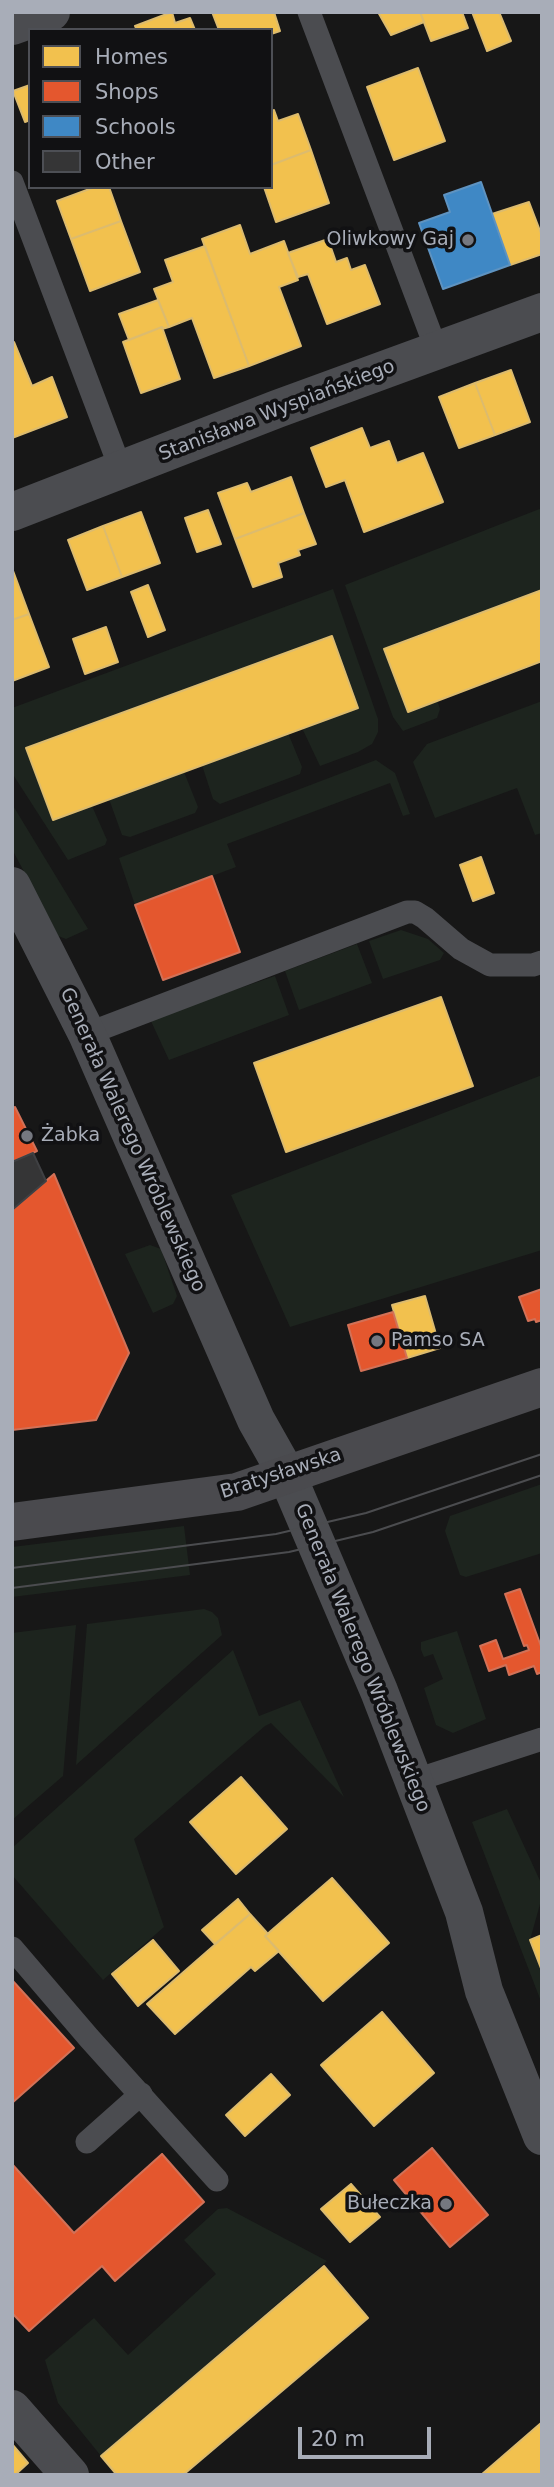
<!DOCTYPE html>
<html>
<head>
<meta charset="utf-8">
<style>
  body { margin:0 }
  #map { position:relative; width:554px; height:2487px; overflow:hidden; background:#171717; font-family:"DejaVu Sans",sans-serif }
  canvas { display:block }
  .frame { position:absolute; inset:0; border:14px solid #a8adb8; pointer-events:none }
  .legend { position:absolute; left:28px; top:28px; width:245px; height:161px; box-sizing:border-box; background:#111113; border:2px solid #4d4f55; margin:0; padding:9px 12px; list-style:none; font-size:21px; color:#a8adb8 }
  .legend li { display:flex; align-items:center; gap:14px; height:35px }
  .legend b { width:35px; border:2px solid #4d4f55 }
  .scale { position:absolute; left:298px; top:2427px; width:133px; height:32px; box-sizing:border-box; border:4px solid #a8adb8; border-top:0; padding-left:9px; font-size:21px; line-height:24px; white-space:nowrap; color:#a8adb8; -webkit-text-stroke:5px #111113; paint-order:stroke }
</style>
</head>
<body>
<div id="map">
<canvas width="554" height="2487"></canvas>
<div class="frame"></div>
<ul class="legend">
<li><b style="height:19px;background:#f2c14e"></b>Homes</li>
<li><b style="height:19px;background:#e4572e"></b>Shops</li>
<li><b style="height:19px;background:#3f88c5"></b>Schools</li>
<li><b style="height:19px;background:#353536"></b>Other</li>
</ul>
<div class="scale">20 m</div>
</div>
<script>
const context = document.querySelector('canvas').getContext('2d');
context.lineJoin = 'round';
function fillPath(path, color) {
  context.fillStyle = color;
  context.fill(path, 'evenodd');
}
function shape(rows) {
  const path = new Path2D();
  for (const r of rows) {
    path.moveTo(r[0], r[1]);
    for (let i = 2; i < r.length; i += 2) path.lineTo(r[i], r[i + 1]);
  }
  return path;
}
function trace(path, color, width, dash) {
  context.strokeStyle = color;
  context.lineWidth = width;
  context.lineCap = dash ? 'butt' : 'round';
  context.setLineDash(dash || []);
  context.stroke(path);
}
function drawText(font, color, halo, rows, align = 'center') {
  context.font = font + ' "DejaVu Sans",sans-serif';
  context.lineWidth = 7;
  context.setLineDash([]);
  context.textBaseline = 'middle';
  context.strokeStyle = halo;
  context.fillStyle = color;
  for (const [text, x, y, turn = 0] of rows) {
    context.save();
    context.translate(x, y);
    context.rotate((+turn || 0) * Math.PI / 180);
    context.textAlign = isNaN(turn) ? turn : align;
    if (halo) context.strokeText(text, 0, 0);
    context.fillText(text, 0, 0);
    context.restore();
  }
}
const green = shape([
  [542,508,542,590,384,649,408,711,437,700,440,709,437,718,403,731,393,717,345,585],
  [333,589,378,719,378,732,372,744,358,752,320,766,302,728,332,636,26,748,53,819,92,806,107,840,105,845,68,860,12,773,12,708],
  [542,701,542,833,535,835,517,788,435,818,413,762,427,744],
  [288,733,302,767,300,774,220,804,213,799,202,765],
  [376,760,395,773,410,814,403,816,390,783,227,844,236,867,135,905,119,858],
  [184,772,198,807,195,813,130,837,122,835,109,799],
  [12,804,88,929,66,939,58,936,12,849],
  [401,930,428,939,444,953,440,960,383,979,369,941],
  [357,944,372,983,299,1010,285,971],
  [275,976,289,1015,169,1060,150,1019],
  [542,1075,542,1250,290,1327,231,1195],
  [150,1245,161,1249,177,1296,173,1304,153,1313,125,1254],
  [542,1484,542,1553,466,1577,460,1575,445,1531,450,1516],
  [184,1526,190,1575,12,1597,12,1547],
  [204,1609,212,1612,218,1618,222,1635,76,1765,87,1624],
  [76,1625,63,1776,12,1820,12,1633],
  [457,1631,486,1719,453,1733,436,1725,424,1688,443,1679,433,1654,424,1657,421,1650,421,1642],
  [233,1650,259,1716,300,1700,344,1797,271,1723,265,1726,134,1839,164,1927,103,1980,12,1875,12,1848],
  [507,1809,542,1885,542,1897,530,1940,542,1971,542,2004,472,1822],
  [227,2208,327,2261,101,2456,58,2403,45,2360,94,2318,128,2355,216,2274,184,2240,218,2209]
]);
const homes = shape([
  [172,12,175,23,190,18,195,30,137,30,135,26,172,12],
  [212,12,274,12,280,31,271,34,271,30,219,30,212,12],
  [378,12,420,12,424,22,391,35,378,12],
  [420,12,462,12,468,28,431,41,420,12],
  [472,12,499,12,511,41,487,51,472,12],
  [418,68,445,141,394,160,367,87,418,68],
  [30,85,30,120,25,122,13,91,30,85],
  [274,110,278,121,298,114,311,150,271,165,271,111,274,110],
  [311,150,329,203,276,222,264,187,271,187,271,165,311,150],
  [95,187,109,187,121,221,71,239,57,201,95,187],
  [529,202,542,236,542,254,510,265,492,214,529,202],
  [121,221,140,272,90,291,71,239,121,221],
  [240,225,250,254,284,241,298,280,279,287,301,346,249,366,202,239,240,225],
  [328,239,336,262,347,258,351,270,365,265,380,304,327,324,308,274,298,277,288,253,328,239],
  [205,246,249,366,214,378,192,318,169,327,154,289,173,282,165,260,205,246],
  [158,300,169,327,162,329,162,327,129,340,119,314,158,300],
  [162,327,180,379,141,393,123,342,162,327],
  [12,342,14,342,32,386,52,377,67,417,12,438,12,342],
  [511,370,530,422,495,435,475,383,511,370],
  [475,383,495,435,459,448,439,397,475,383],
  [362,428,370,448,389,441,397,463,423,453,443,502,364,532,345,480,326,487,311,448,362,428],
  [291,477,304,513,235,539,218,493,247,483,251,492,291,477],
  [208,510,221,544,197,552,185,518,208,510],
  [141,512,160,563,122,577,103,526,141,512],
  [304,513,316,544,298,550,300,555,278,563,282,577,253,587,235,539,304,513],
  [103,526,122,577,87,590,68,540,103,526],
  [12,568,29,614,12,620,12,568],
  [148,585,165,630,148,637,131,592,148,585],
  [542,590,542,661,408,712,384,649,542,590],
  [29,614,49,667,12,681,12,620,29,614],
  [106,627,118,662,85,674,73,639,106,627],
  [332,636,358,708,53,820,26,748,332,636],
  [481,857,494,893,473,901,460,865,481,857],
  [441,997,473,1086,286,1152,254,1063,441,997],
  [425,1296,440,1348,407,1358,392,1305,425,1296],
  [241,1777,287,1829,236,1874,190,1822,241,1777],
  [332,1878,389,1943,323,2001,265,1936,332,1878],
  [238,1899,250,1914,215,1944,202,1930,238,1899],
  [250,1914,268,1934,265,1936,279,1951,255,1971,251,1967,175,2034,147,2004,250,1914],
  [542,1935,542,1971,530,1940,542,1935],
  [153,1940,179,1971,138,2006,112,1974,153,1940],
  [382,2012,434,2073,374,2126,321,2065,382,2012],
  [271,2074,290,2095,245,2136,226,2115,271,2074],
  [351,2184,380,2217,350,2242,321,2209,351,2184],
  [324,2266,368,2318,183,2475,117,2475,101,2456,324,2266],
  [541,2423,542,2475,481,2475,541,2423],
  [12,2444,28,2463,15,2475,12,2475,12,2444]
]);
const shops = shape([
  [212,876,240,952,163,980,135,905,212,876],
  [15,1107,37,1151,12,1162,12,1109,15,1107],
  [54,1174,129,1353,96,1420,12,1430,12,1210,54,1174],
  [542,1289,542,1320,536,1322,535,1319,528,1321,519,1297,542,1289],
  [393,1312,407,1358,361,1371,348,1325,393,1312],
  [520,1589,542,1649,542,1672,537,1674,534,1666,509,1675,506,1665,489,1671,480,1646,496,1640,503,1659,529,1650,527,1645,524,1646,505,1594,520,1589],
  [12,1980,74,2048,12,2103,12,1980],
  [432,2148,488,2215,450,2247,394,2180,432,2148],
  [162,2154,204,2202,115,2281,102,2266,29,2331,12,2313,12,2164,74,2233,162,2154]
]);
const schools = shape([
  [481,182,510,265,443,289,419,223,450,212,444,195,481,182]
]);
const building = shape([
  [33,1153,46,1181,12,1210,12,1162,33,1153]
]);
const lane = shape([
  [309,12,437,351],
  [12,182,121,470],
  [87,1034,407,912,415,912,425,918,461,949,490,965,533,965,542,962],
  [413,1781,542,1739],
  [12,1948,89,2038,217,2180],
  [87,2142,141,2094]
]);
const street = shape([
  [12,26,51,12],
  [12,512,277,409,542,312],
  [12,886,87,1034,256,1420,287,1475,379,1691,464,1912,484,1991,542,2136],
  [12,2409,70,2475]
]);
const secondary = shape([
  [12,1522,237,1492,542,1387]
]);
const tram = shape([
  [12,1568,276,1534,366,1513,542,1454],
  [12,1588,289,1552,373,1532,542,1475]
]);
const markers = [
  [468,240,7,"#757880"],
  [27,1136,7,"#757880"],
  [377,1341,7,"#757880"],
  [446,2204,7,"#757880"]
];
const poiNames = [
  ["Oliwkowy Gaj",454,240],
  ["Żabka",41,1136,"left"],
  ["Pamso SA",391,1341,"left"],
  ["Bułeczka",432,2204]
];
const streetNames = [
  ["Stanisława Wyspiańskiego",277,411,-21],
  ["Generała Walerego Wróblewskiego",132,1140,66],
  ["Bratysławska",281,1474,-18],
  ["Generała Walerego Wróblewskiego",362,1658,68]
];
fillPath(green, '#1d241e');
fillPath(homes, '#f2c14e');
trace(homes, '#dcbb6e', 2);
fillPath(shops, '#e4572e');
trace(shops, '#d27157', 2);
fillPath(schools, '#3f88c5');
trace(schools, '#5e93c1', 2);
fillPath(building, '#353536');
trace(building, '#3f4043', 2);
trace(lane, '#4b4c50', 23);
trace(street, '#4b4c50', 38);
trace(secondary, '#4a4a4e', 38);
trace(tram, '#4b4c4f', 2);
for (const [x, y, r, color] of markers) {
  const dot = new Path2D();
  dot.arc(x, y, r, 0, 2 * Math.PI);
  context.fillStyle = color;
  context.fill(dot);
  trace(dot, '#111113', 2.5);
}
drawText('19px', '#a8adb8', '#111113', poiNames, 'right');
drawText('19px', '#a8adb8', '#111113', streetNames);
</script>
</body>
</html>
